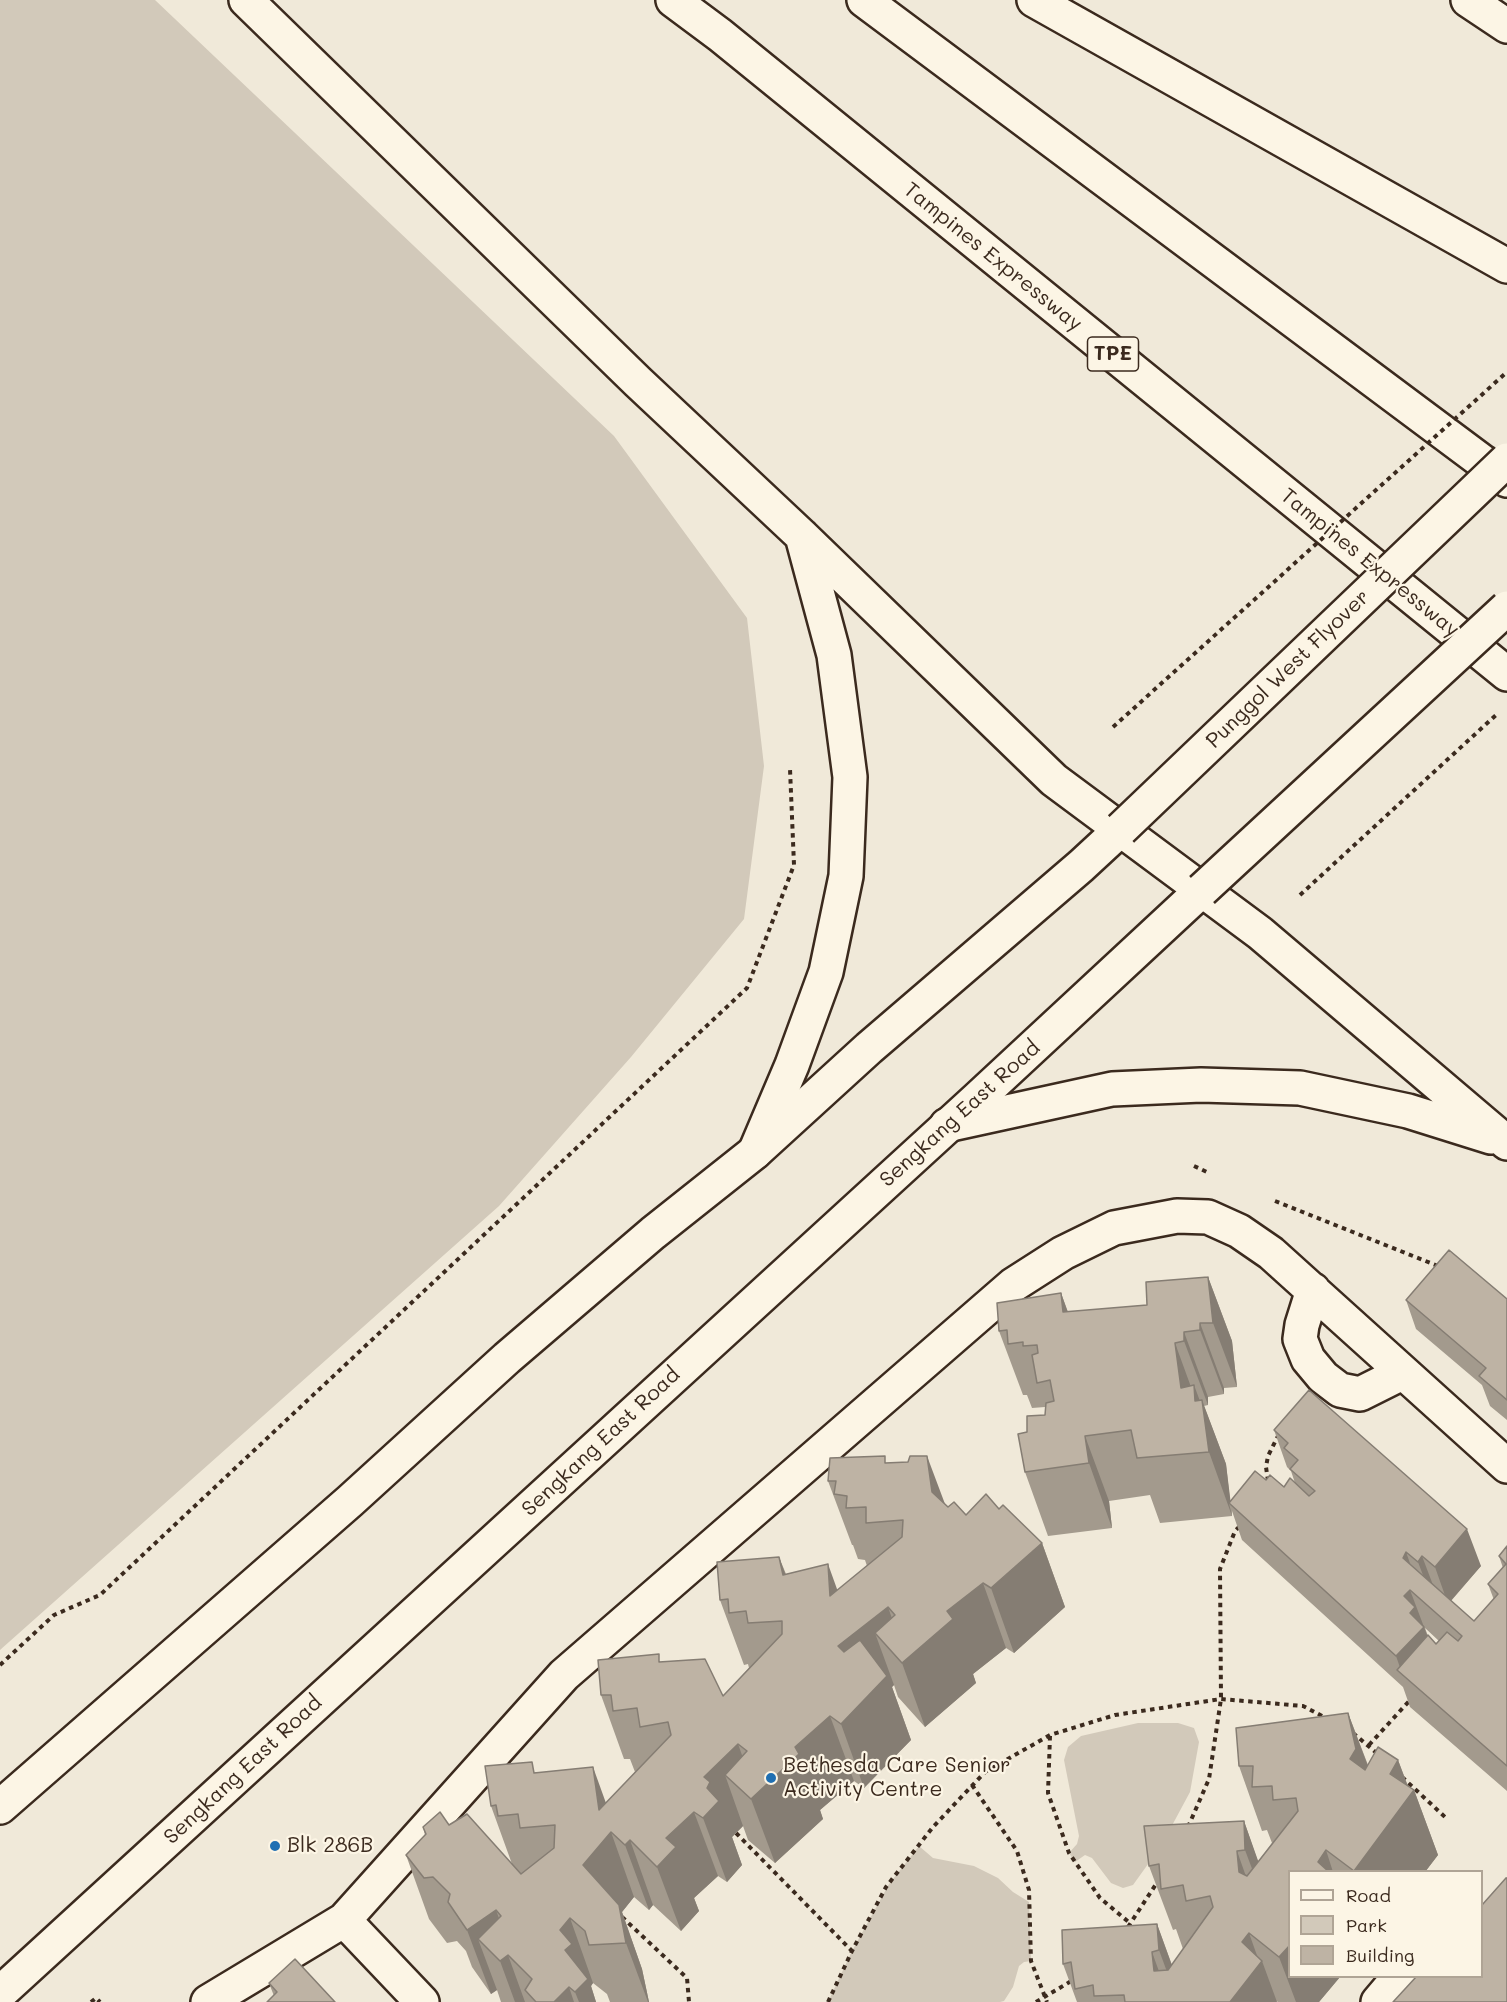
<!DOCTYPE html>
<html>
<head>
<meta charset="utf-8">
<style>
  body { margin:0 }
  #map { position:relative; width:1507px; height:2002px; overflow:hidden; background:#f0e9d9; font-family:Mali,sans-serif }
  canvas { display:block }
  .legend { position:absolute; left:1288px; top:1870px; width:195px; height:108px; box-sizing:border-box; background:#fcf5e5; border:2px solid #afa495; margin:0; padding:8px 10px; list-style:none; font-size:18px; color:#3b2a1e }
  .legend li { display:flex; align-items:center; gap:12px; height:30px }
  .legend b { width:30px; border:2px solid #afa495 }
</style>
</head>
<body>
<div id="map">
<canvas width="1507" height="2002"></canvas>
<ul class="legend">
<li><b style="height:8px;background:#fcf5e5"></b>Road</li>
<li><b style="height:16px;background:#d2c9ba"></b>Park</li>
<li><b style="height:16px;background:#beb3a4"></b>Building</li>
</ul>
</div>
<script>
const context = document.querySelector('canvas').getContext('2d');
context.lineJoin = 'round';
function fillPath(path, color) {
  context.fillStyle = color;
  context.fill(path, 'evenodd');
}
function shape(rows) {
  const path = new Path2D();
  for (const r of rows) {
    path.moveTo(r[0], r[1]);
    for (let i = 2; i < r.length; i += 2) path.lineTo(r[i], r[i + 1]);
  }
  return path;
}
function trace(path, color, width, dash) {
  context.strokeStyle = color;
  context.lineWidth = width;
  context.lineCap = dash ? 'butt' : 'round';
  context.setLineDash(dash || []);
  context.stroke(path);
}
function drawText(font, color, halo, rows, align = 'center') {
  context.font = font + ' Mali,sans-serif';
  context.lineWidth = 4.5;
  context.setLineDash([]);
  context.textBaseline = 'middle';
  context.strokeStyle = halo;
  context.fillStyle = color;
  for (const [text, x, y, turn = 0] of rows) {
    context.save();
    context.translate(x, y);
    context.rotate((+turn || 0) * Math.PI / 180);
    context.textAlign = isNaN(turn) ? turn : align;
    if (halo) context.strokeText(text, 0, 0);
    context.fillText(text, 0, 0);
    context.restore();
  }
}
const green = shape([
  [0,0,155,0,614,436,747,618,764,766,744,919,631,1057,499,1206,0,1650],
  [1138,1723,1178,1723,1194,1728,1199,1742,1190,1792,1161,1846,1133,1885,1123,1888,1111,1883,1092,1858,1085,1855,1075,1862,1069,1853,1077,1844,1079,1836,1064,1760,1068,1747,1081,1736],
  [919,1846,933,1858,974,1866,998,1878,1013,1892,1029,1902,1031,1961,1024,1962,1019,1966,1013,1987,1004,2001,1000,2002,828,2002,852,1951,889,1884]
]);
const path = shape([
  [1300,895,1496,715],
  [1194,1166,1209,1173],
  [1275,1201,1438,1266],
  [1268,1481,1266,1467,1268,1456,1279,1434],
  [0,1665,54,1615,100,1595,747,988,794,865,790,769],
  [1353,1733,1379,1755],
  [1050,1736,1048,1793,1069,1853,1100,1898,1131,1924],
  [1369,1745,1411,1699],
  [1402,1777,1445,1817],
  [972,1785,1017,1851,1029,1890,1031,1961,1047,2002],
  [1188,1827,1209,1779,1221,1699,1220,1569,1235,1531,1240,1526],
  [736,1833,852,1951],
  [622,1917,687,1978,689,2002],
  [1128,1927,1158,1881],
  [91,2002,96,1998,100,2002],
  [828,2002,852,1951,886,1887,933,1827,985,1772,1050,1735,1115,1715,1221,1699,1303,1706,1326,1718],
  [1036,2002,1073,1980]
]);
const minor = shape([
  [1313,1290,1302,1325,1300,1339,1308,1359,1323,1377,1340,1390,1360,1394,1402,1373],
  [344,1920,422,2002],
  [208,2002,344,1920,564,1675,1013,1285,1063,1253,1114,1228,1177,1216,1208,1217,1239,1231,1271,1253,1507,1466],
  [1378,2002,1400,1976]
]);
const major = shape([
  [0,1807,350,1501,507,1358,653,1233,755,1152,869,1048,1081,866,1121,829],
  [0,1993,977,1099,1202,890]
]);
const highway = shape([
  [246,0,638,382,802,536,1054,780,1260,933,1507,1143],
  [673,0,720,35,1507,674],
  [864,0,1507,480],
  [1034,0,1507,266],
  [1468,0,1507,26],
  [947,1125,1112,1089,1201,1085,1300,1088,1408,1111,1491,1137],
  [755,1152,792,1065,826,972,846,876,850,777,834,655,802,536]
]);
const pathBridge = shape([
  [1113,727,1507,372]
]);
const majorBridge = shape([
  [1121,829,1507,460],
  [1202,890,1507,608]
]);
const wall = shape([
  [1208,1277,1232,1341,1237,1387,1224,1388,1224,1394,1208,1397,1208,1405,1204,1406,1226,1464,1230,1501,1266,1480,1284,1487,1295,1483,1291,1471,1287,1467,1274,1430,1481,1566,1451,1601,1474,1621,1494,1600,1488,1584,1503,1568,1499,1556,1507,1546,1507,1791,1410,1707,1403,1687,1242,1540,1232,1511,1232,1516,1160,1523,1150,1495,1109,1501,1112,1528,1048,1536,1025,1472,1027,1432,1045,1415,1045,1407,1032,1408,1027,1395,1023,1395,999,1331,1061,1293,1068,1312,1147,1305],
  [1425,1628,1439,1641,1436,1644,1428,1636],
  [1507,1299,1507,1420,1490,1406,1482,1385,1416,1329,1406,1300],
  [887,1463,948,1507,966,1515,999,1509,1042,1543,1065,1607,1014,1653,1006,1648,973,1674,976,1683,925,1727,898,1697,894,1685,892,1687,911,1740,864,1788,854,1781,820,1810,823,1819,775,1863,748,1840,743,1826,732,1837,742,1865,727,1882,718,1876,694,1898,699,1911,681,1931,653,1905,649,1910,634,1897,622,1912,642,1969,649,2002,610,2002,607,1994,593,1983,591,1986,596,2002,501,2002,497,1990,491,1994,472,1967,466,1951,457,1941,447,1943,429,1919,406,1855,425,1835,423,1827,449,1825,512,1864,491,1806,536,1772,606,1803,635,1772,630,1759,624,1759,601,1695,662,1662,723,1696,749,1668,748,1664,744,1665,720,1600,779,1557,786,1574,838,1590,867,1566,865,1560,858,1559,853,1545,852,1545,828,1481],
  [1348,1713,1368,1765,1398,1760,1408,1786,1414,1790,1438,1855,1425,1872,1290,1872,1290,1977,1340,1977,1319,2002,1278,2002,1276,2001,1277,2002,1077,2002,1063,1964,1157,1924,1172,1965,1183,1949,1176,1929,1173,1930,1149,1866,1244,1821,1258,1862,1272,1843,1267,1830,1262,1831,1239,1766],
  [269,1983,335,2002,274,1996]
]);
const shadedWall = shape([
  [1208,1277,1232,1341,1237,1387,1213,1323],
  [1061,1293,1084,1358,1063,1312],
  [1200,1323,1224,1388,1224,1394,1200,1330],
  [1184,1332,1208,1397,1208,1405,1184,1341],
  [1175,1343,1195,1398,1194,1385,1204,1412,1202,1400,1226,1464,1231,1505,1229,1503,1232,1516,1209,1452,1199,1411,1205,1452,1181,1388],
  [1085,1436,1109,1501,1112,1528,1089,1463],
  [927,1456,951,1520,932,1492],
  [1467,1529,1481,1566,1448,1604,1435,1567],
  [1042,1543,1065,1607,1014,1653,991,1588],
  [1406,1552,1419,1589,1403,1558],
  [1422,1556,1436,1593,1432,1599,1418,1562],
  [779,1557,803,1622,783,1575],
  [828,1564,851,1628,888,1607,906,1659,947,1611,983,1583,1006,1648,973,1674,976,1683,925,1727,902,1663,875,1633,894,1685,892,1687,911,1740,864,1788,841,1724,838,1646,830,1596],
  [1410,1590,1438,1664,1403,1676,1396,1656,1404,1596],
  [1348,1713,1372,1777,1350,1759],
  [830,1716,854,1781,820,1810,823,1819,775,1863,751,1799,725,1775,743,1826,732,1837,742,1865,727,1882,703,1818,707,1788,704,1777,738,1744,756,1794,795,1747],
  [1398,1760,1411,1795,1414,1790,1438,1855,1425,1872,1355,1872,1390,1774],
  [593,1767,616,1831,611,1832,634,1897,622,1912,642,1969,649,2002,648,2002,626,1943,583,1865,599,1810],
  [694,1812,718,1876,694,1898,699,1911,681,1931,657,1867,666,1838],
  [1244,1821,1267,1886,1269,1914,1245,1850],
  [630,1840,653,1905,649,1910,625,1845],
  [1326,1850,1333,1872,1321,1872,1318,1862],
  [1237,1851,1260,1916,1239,1872],
  [496,1910,515,1963,508,1955,525,2002,515,2002,500,1961,478,1939,497,1990,491,1994,467,1930],
  [570,1918,593,1983,591,1986,596,2002,579,2002,575,1992,560,1930],
  [1157,1924,1180,1988,1178,2002,1159,1950],
  [1249,1933,1260,1964,1262,1961,1277,2002,1230,2002,1242,1942],
  [1290,1945,1290,1977,1340,1977,1319,2002,1296,2002,1279,1957],
  [1152,1952,1170,2002,1154,1971],
  [569,1987,574,2002,554,2002]
]);
const building = shape([
  [1449,1250,1507,1299,1507,1400,1479,1376,1486,1368,1406,1300,1449,1250],
  [1208,1277,1213,1323,1200,1323,1200,1330,1184,1332,1184,1341,1175,1343,1181,1388,1194,1385,1195,1401,1202,1400,1209,1452,1137,1458,1131,1430,1085,1436,1089,1463,1025,1472,1018,1434,1027,1432,1027,1416,1045,1415,1046,1403,1054,1401,1050,1380,1037,1383,1032,1355,1038,1353,1037,1345,1023,1346,1023,1342,1008,1344,1007,1330,999,1331,997,1303,1061,1293,1063,1312,1147,1305,1146,1282,1208,1277],
  [1309,1390,1467,1529,1435,1567,1422,1556,1418,1562,1406,1552,1403,1558,1474,1621,1498,1594,1488,1584,1506,1564,1499,1556,1507,1546,1507,1766,1397,1670,1428,1635,1436,1644,1447,1632,1458,1641,1462,1636,1410,1590,1404,1596,1415,1607,1410,1613,1424,1627,1396,1656,1229,1503,1255,1471,1266,1480,1270,1475,1284,1487,1290,1478,1309,1496,1315,1491,1290,1469,1298,1460,1284,1448,1288,1443,1274,1430,1309,1390],
  [885,1456,885,1463,908,1462,910,1456,927,1456,932,1492,948,1507,954,1502,966,1515,986,1494,999,1509,1003,1505,1042,1543,991,1588,983,1583,947,1611,953,1619,902,1663,875,1633,895,1615,888,1607,838,1646,844,1652,860,1640,887,1676,841,1724,830,1716,795,1747,799,1754,751,1799,725,1775,747,1751,738,1744,704,1777,710,1782,707,1788,719,1801,703,1818,694,1812,666,1838,676,1847,657,1867,630,1840,625,1845,611,1832,583,1865,619,1905,626,1943,589,1945,585,1931,570,1918,560,1930,572,1944,565,1950,588,1979,575,1992,569,1987,554,2002,536,2002,525,1990,532,1979,508,1955,500,1961,478,1939,501,1916,496,1910,467,1930,448,1902,450,1894,433,1877,424,1878,406,1855,426,1834,423,1827,440,1812,449,1825,467,1814,521,1874,554,1848,555,1825,520,1828,518,1814,498,1816,496,1805,491,1806,485,1766,532,1762,534,1773,593,1767,599,1810,671,1735,668,1722,640,1727,637,1708,613,1711,611,1695,601,1695,598,1660,659,1654,659,1662,705,1659,723,1696,782,1634,782,1621,748,1623,746,1611,729,1613,728,1599,720,1600,717,1562,779,1557,783,1575,828,1564,830,1596,902,1537,903,1520,866,1523,866,1507,846,1508,847,1496,834,1494,836,1481,828,1481,830,1458,885,1456],
  [1348,1713,1356,1749,1350,1759,1365,1770,1378,1747,1398,1760,1390,1774,1414,1790,1354,1871,1326,1850,1318,1862,1329,1872,1290,1872,1290,1945,1279,1957,1249,1933,1242,1942,1262,1961,1230,2002,1125,2002,1124,1995,1094,1996,1093,1985,1075,1989,1071,1962,1063,1964,1062,1930,1157,1924,1159,1950,1152,1952,1154,1971,1168,1970,1213,1907,1210,1896,1186,1901,1183,1885,1161,1889,1159,1864,1149,1866,1144,1826,1244,1821,1245,1850,1237,1851,1239,1872,1247,1876,1298,1811,1296,1798,1273,1800,1272,1786,1252,1787,1253,1766,1239,1766,1236,1728,1348,1713],
  [1506,1878,1507,1878,1507,2002,1393,2002,1416,1977,1482,1977,1482,1905,1506,1878],
  [295,1959,335,2002,267,2002,277,1992,269,1983,295,1959]
]);
const markers = [
  [771,1778,6,"#1f6fb2"],
  [275,1846,6,"#1f6fb2"]
];
const shields = [
  [1113,354,51]
];
const shieldNames = [
  ["TPE",1113,354]
];
const streetNames = [
  ["Tampines Expressway",993,257,39],
  ["Tampines Expressway",1370,563,39],
  ["Punggol West Flyover",1288,669,-44],
  ["Sengkang East Road",960,1114,-42],
  ["Sengkang East Road",601,1442,-43],
  ["Sengkang East Road",243,1770,-43]
];
const poiNames = [
  ["Bethesda Care Senior",783,1766],
  ["Activity Centre",783,1790],
  ["Blk 286B",287,1846]
];
fillPath(green, '#d2c9ba');
trace(minor, '#3b2a1e', 38);
trace(major, '#3b2a1e', 38);
trace(highway, '#3b2a1e', 38);
trace(path, '#3b2a1e', 4, [4.5, 4.5]);
trace(minor, '#fcf5e5', 33);
trace(major, '#fcf5e5', 33);
trace(highway, '#fcf5e5', 33);
trace(majorBridge, '#3b2a1e', 38, []);
trace(pathBridge, '#3b2a1e', 4, [4.5, 4.5]);
trace(majorBridge, '#fcf5e5', 33);
fillPath(wall, '#a39a8d');
fillPath(shadedWall, '#857d73');
fillPath(building, '#beb3a4');
trace(building, '#857d73', 1.5);
for (const [x, y, r, color] of markers) {
  const dot = new Path2D();
  dot.arc(x, y, r, 0, 2 * Math.PI);
  context.fillStyle = color;
  context.fill(dot);
  trace(dot, '#fcf5e5', 2);
}
for (const [x, y, w] of shields) {
  const box = new Path2D();
  box.roundRect(x - w / 2, y - 17, w, 34, 4.5);
  context.fillStyle = '#fcf5e5';
  context.fill(box);
  trace(box, '#3b2a1e', 1.5);
}
drawText('bold 20px', '#3b2a1e', null, shieldNames);
drawText('21px', '#3b2a1e', '#fcf5e5', streetNames);
drawText('21px', '#3b2a1e', '#fcf5e5', poiNames, 'left');
</script>
</body>
</html>
